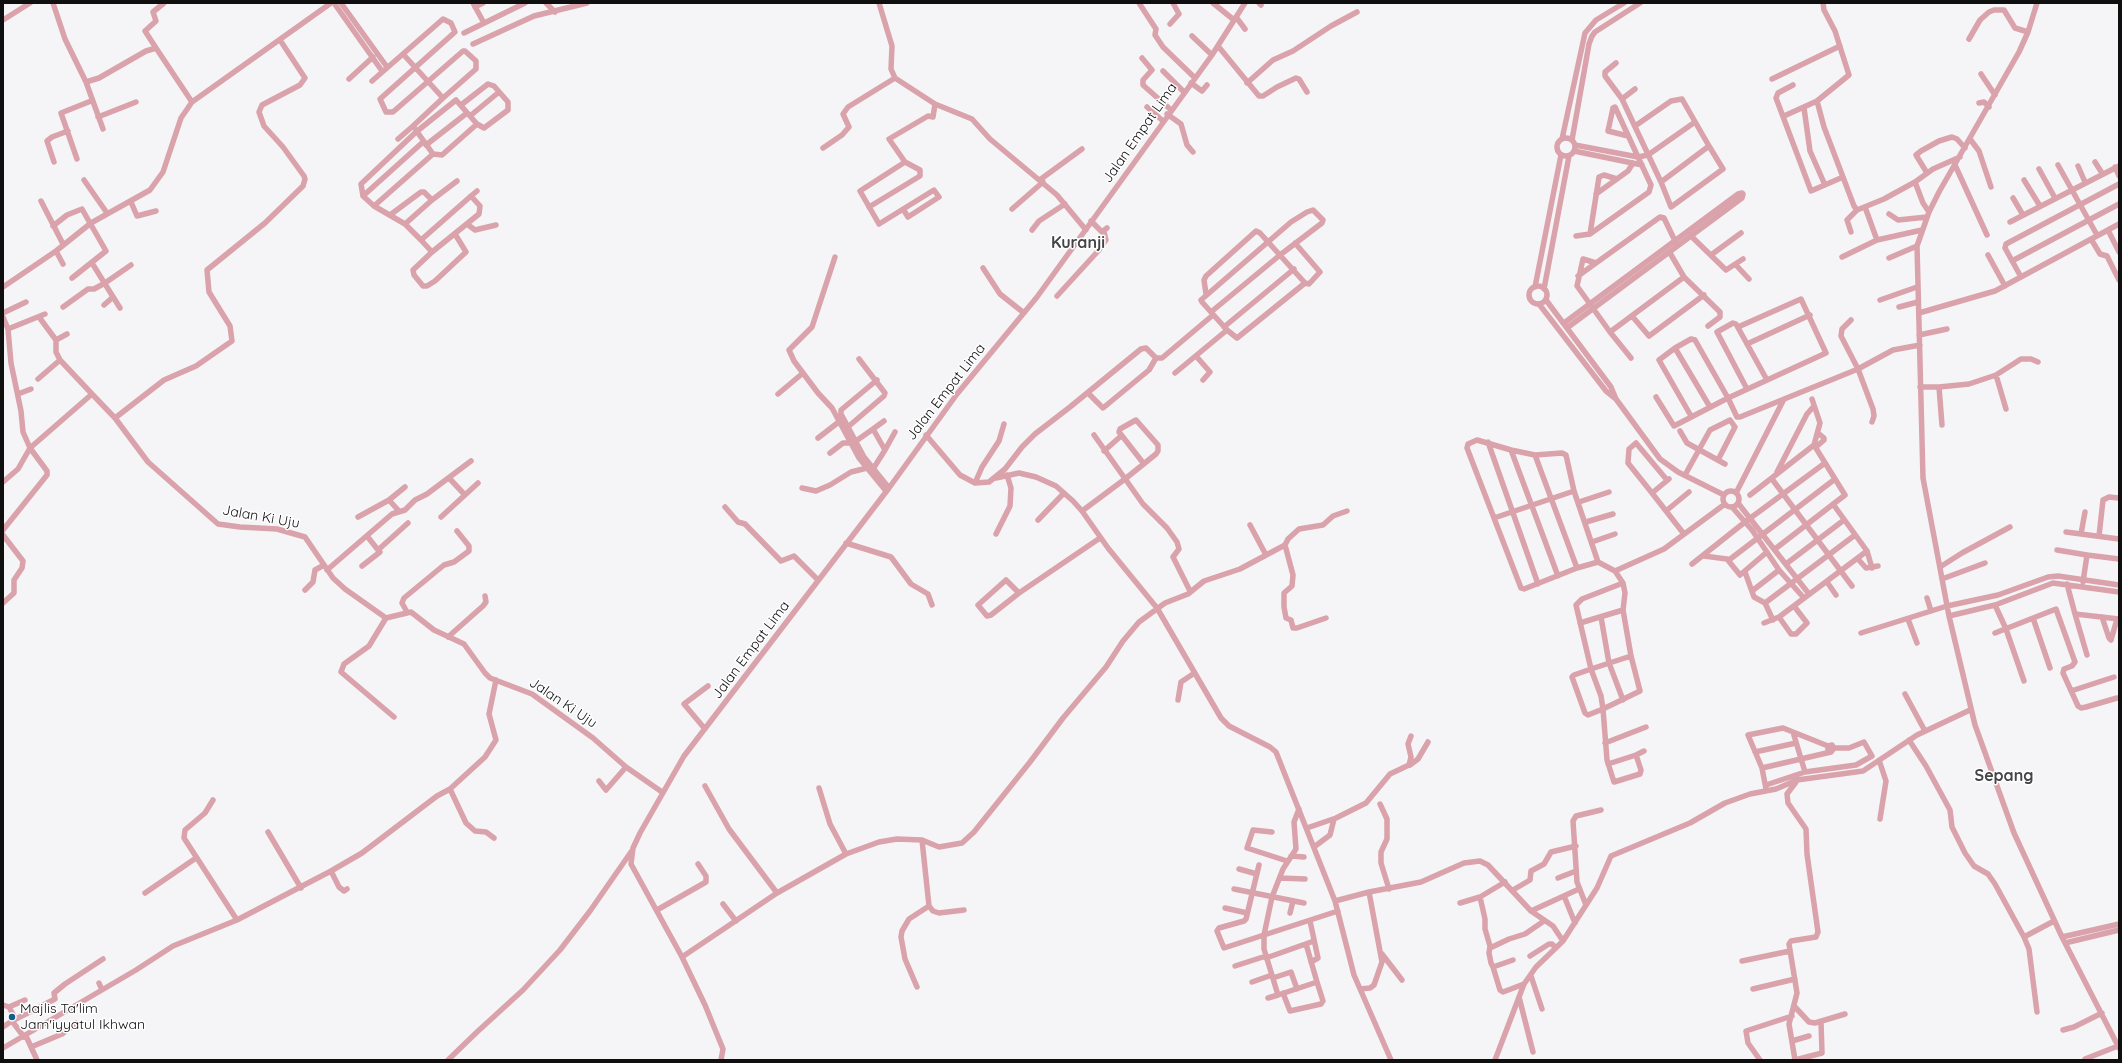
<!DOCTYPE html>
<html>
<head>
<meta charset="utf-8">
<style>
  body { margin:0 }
  #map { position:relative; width:2122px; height:1063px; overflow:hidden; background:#f5f5f8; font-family:Quicksand,sans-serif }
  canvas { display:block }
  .frame { position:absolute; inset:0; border:4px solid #0f0f10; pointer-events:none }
</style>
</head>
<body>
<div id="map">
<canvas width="2122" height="1063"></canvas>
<div class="frame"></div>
</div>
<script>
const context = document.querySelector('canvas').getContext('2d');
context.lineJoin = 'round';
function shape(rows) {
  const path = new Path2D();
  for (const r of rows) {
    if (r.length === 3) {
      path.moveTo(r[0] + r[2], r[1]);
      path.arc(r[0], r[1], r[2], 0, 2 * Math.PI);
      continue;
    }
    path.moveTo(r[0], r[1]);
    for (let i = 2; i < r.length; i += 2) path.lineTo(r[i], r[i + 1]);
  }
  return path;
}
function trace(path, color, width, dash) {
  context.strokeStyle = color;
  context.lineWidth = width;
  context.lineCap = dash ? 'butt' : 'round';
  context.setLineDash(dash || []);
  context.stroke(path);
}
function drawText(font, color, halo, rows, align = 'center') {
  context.font = font + ' Quicksand,sans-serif';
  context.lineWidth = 3;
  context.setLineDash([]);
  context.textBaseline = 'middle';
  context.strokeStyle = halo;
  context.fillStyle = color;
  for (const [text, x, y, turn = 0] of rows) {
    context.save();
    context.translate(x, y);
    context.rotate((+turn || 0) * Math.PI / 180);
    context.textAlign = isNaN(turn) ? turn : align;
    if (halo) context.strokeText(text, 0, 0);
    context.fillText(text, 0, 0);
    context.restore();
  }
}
const minor = shape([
  [53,3,65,39,86,82,99,78,146,51,156,48,192,102],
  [334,3,382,71],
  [341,3,387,67],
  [473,3,484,23],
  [546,3,555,12],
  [879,3,892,46,891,69,895,78,935,104,972,119,990,139,1057,195,1086,230],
  [1139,3,1156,29,1155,35,1163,47,1195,78],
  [1213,3,1234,20],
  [1259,3,1261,5],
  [2037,3,2028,32,2019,52,1939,192,1929,212,1917,246,1923,478,1949,616,1975,725,2014,833,2062,937,2119,1048],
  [475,7,483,3],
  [1236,17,1245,29],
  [3,20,30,3],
  [1170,24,1179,14,1173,3],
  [464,33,525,3],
  [1192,36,1212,55],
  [1969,39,1980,20,1989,12,1994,10,2004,10,2015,28,2028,32],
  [473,44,534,16,587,3],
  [1218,46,1259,96,1263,96,1277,87,1296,78,1299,79,1307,92],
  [156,48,145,31,156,21,153,12,164,3],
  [1142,58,1152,70,1143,80,1143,85,1170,109],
  [1616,63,1605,72,1605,76,1622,99,1661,182,1709,146,1682,99,1671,101,1635,126],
  [1163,71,1184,92],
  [1981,74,1995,95],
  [349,79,373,57],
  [1772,79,1840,46],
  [372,81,443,19,451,23,455,32,380,99,386,112,393,112,463,51,465,51,476,61,476,69,443,98],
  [86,82,103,129],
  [1191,83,1202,91,1207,85],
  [1247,83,1273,60,1293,51,1331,26,1357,12],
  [1793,85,1778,93,1776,98,1811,191,1843,177],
  [1622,99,1635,89],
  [1817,101,1824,127,1854,206,1857,210,1884,199,1915,182,1933,169,1960,157],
  [1979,103,1984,102,1989,107],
  [461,105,488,84,494,86,508,102,508,110,484,128,477,124],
  [1147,107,1163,121],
  [1613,108,1615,107,1638,157],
  [1613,108,1608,131,1628,136],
  [1804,108,1810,151,1825,185],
  [1167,114,1181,124,1187,145,1193,152],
  [470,116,499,92],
  [1784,116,1817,101,1849,75,1835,31,1824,10,1823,3],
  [98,117,136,102],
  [1566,147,9],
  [398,139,413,126],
  [1562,139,1585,33,1596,20,1624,3],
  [1970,139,1979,151,1991,187],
  [1572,140,1589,44,1592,36,1595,32,1640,3],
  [426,145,467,113],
  [1575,145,1638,157],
  [823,148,842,135,849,127,843,114,848,107,895,78],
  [1574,151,1642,165],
  [77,159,61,113,91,101],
  [54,162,47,141,52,137,68,131],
  [2095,162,2102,173],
  [1955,165,1987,235],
  [2058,165,2097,235],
  [2078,166,2085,182],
  [2115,167,2119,176],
  [2039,169,2055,198],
  [1927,173,1916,155,1921,151,1939,141,1952,137,1957,139,1965,148],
  [84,180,107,213],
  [2024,180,2040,206],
  [1661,182,1671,207,1723,169,1709,146],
  [1915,182,1923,203,1929,212],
  [1596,194,1628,171,1633,163],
  [363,196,361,184,416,132,456,100,477,124,442,155,433,154],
  [471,196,477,191],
  [2013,198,2023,215],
  [432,200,457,181],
  [41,201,63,244],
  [131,202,137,216,156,211],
  [374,206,363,196,423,142],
  [869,207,920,176,920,170,905,162,889,139,928,116,933,117,935,104],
  [1865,207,1877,240],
  [903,209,908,217,939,197,934,190,879,224,860,191,905,162],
  [1012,209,1043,182,1041,179,1082,149],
  [1889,214,1898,220,1927,217],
  [390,215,421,192,424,192,432,200,405,224,374,206,433,154,413,126,443,98,403,54],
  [1091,221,1102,232,1107,228],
  [2010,222,2119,166],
  [405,224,421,240,471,196,480,206,479,214,432,252,421,240],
  [467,224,475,230,496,225],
  [53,226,67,215,82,209,106,251,72,278],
  [1032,230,1039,221,1065,204],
  [2108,230,2119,252],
  [1851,232,1847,220,1857,210],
  [1590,234,1649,192,1651,185,1638,157,1648,155,1695,122],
  [1690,235,1726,270,1743,259],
  [1576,236,1590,234,1599,177,1604,175,1617,179],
  [2091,239,2100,254,2107,256,2119,280],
  [1676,243,1664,218,1660,217,1596,263,1583,259,1577,286,1610,332,1684,277,1720,312,1720,317,1708,326],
  [56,251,63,264],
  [432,252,413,270,414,275,423,286,427,286,435,281,466,252,455,234],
  [1670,253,1684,277],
  [1711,255,1741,233],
  [1988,255,2005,286],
  [835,257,812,327,789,350,794,361,818,393,832,408,859,458,886,491],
  [1842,257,1877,240,1922,230],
  [1889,258,1917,246],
  [2012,261,2119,204],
  [92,263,120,308],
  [1736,265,1749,279],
  [983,268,1000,294,1024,313],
  [1578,276,1596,263],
  [2021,277,2005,248,2006,244,2119,184],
  [1538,295,9],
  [3,287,56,251,91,223,150,190,163,172,181,118,192,102,331,3],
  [1535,287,1561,155],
  [1544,289,1569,156],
  [1206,294,1204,280,1206,276,1256,231,1260,233,1305,283,1309,284,1320,272,1295,243],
  [1057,296,1099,250,1106,240,1104,232],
  [1546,300,1611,387,1616,399,1660,459,1678,472,1724,495],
  [1880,300,1917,287],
  [1539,304,1606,391,1616,399],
  [104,305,113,297],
  [63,307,88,289,94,289,105,283,131,265],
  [1899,307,1918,302],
  [1211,312,1280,255,1322,223,1323,220,1313,210,1307,212,1291,222,1201,300,1202,302,1227,330,1237,338,1305,283],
  [3,313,26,302],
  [1919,313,1995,291,2119,224],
  [1632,316,1649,336,1704,295],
  [3,317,8,329,11,363,21,411,23,432,30,448,18,469,3,482],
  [39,317,56,340],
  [1851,320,1842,329,1841,336,1858,369,1873,409,1874,416,1872,422],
  [1564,323,1738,194,1742,193,1743,194,1742,198,1567,328],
  [1224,327,1294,269],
  [8,329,45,314],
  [1610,332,1631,358],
  [1919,335,1947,329],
  [1747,344,1810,315],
  [1675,348,1659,360,1691,416],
  [1196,356,1210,372,1203,380],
  [60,360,56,352,56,340,67,334],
  [1175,373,1227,330],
  [1996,375,2006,409],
  [38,379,60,360,92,394],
  [877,380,841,410,841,414,864,457,889,488],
  [1920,387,1939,387,1969,384,1996,375,2021,359,2031,359,2038,362],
  [1939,387,1942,425],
  [1747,389,1717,332,1733,323,1736,324,1767,380],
  [1088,393,1103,408,1149,370,1156,358],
  [18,394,31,389],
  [778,394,803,373],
  [1656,397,1674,426,1728,398,1737,417,1740,417,1858,369,1893,350,1920,345],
  [1710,407,1675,348,1691,339,1695,340,1728,398,1826,353,1801,299,1738,327],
  [115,418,164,380,196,366,232,341,230,326,209,292,207,270,265,223,303,186,305,179,304,176,283,147,264,126,259,112,262,105,300,85,305,78,280,40],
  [849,426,884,396,885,393,859,359],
  [873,429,884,421],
  [1680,431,1687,443,1725,464],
  [926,435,960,475,975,483,989,482,1005,469,1022,447,1035,434,1070,407,1141,349,1146,348,1156,358,1162,358,1213,315],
  [1094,435,1143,504,1167,528,1177,542,1179,549,1173,557,1190,591],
  [818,438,840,421],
  [856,441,873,429,885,450,873,469],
  [1488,442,1538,584],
  [1816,447,1824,440,1824,438,1818,433],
  [885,450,895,432],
  [1511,450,1558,576],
  [1104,451,1121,436],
  [830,453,843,443,851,443],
  [1535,455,1577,568],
  [1777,472,1807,414,1814,406],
  [1685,475,1710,430,1730,420,1735,427,1718,460],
  [449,478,465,495],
  [996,478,1019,473,1036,477,1056,486,1073,501,1082,511,1108,548,1157,608,1221,718,1229,726,1270,747,1276,752,1335,901],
  [1772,479,1852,586],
  [1667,480,1636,443,1629,449,1628,463,1652,493,1669,479],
  [975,483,982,467,999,441,1004,424],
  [802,488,816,491,830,485,851,472,867,468],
  [1731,499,8],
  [1652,493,1684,534],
  [1736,493,1784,399],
  [1750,495,1814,445,1820,423,1812,399],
  [1579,502,1609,492],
  [1738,503,1809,594],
  [1833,504,1867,551,1872,568],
  [725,507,738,522,745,524,781,561,794,556,818,580],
  [1732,507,1752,530,1779,570,1804,598],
  [398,510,389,500,405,487],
  [1082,511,1125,479,1156,454,1158,451,1158,445,1136,420,1120,429,1119,432,1144,464],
  [1666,511,1689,492],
  [358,517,389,500],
  [441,517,478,483],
  [1494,518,1574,491],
  [1038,520,1064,493],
  [1586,522,1613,514],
  [1250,525,1266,555],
  [3,530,47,475,47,471,30,448,92,394,115,418,148,462,218,524,240,527,277,529,305,537,333,578,345,589,386,618,411,612,434,630,464,644,485,673,490,678,532,694,593,738,626,767,662,792],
  [2066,532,2119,539],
  [996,534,1010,506,1011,488,1007,475],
  [2081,534,2085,512],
  [3,535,23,561,22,568,14,580,14,593,3,603],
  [367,536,378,550,408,523],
  [2099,536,2103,500,2109,497,2119,498],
  [1592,542,1615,534],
  [846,543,891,557,911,584,928,594,932,605],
  [1285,545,1293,575,1292,586,1284,593,1284,607,1286,618,1291,620,1293,628,1297,628,1326,618],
  [1775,549,1845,495,1814,445],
  [2057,550,2087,555],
  [1704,556,1727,559,1740,575,1767,552],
  [1858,559,1866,568,1878,566],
  [1729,560,1835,479],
  [1598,562,1574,491,1566,455,1562,453,1535,455,1511,450,1477,440,1468,444,1467,448,1521,588,1524,589,1577,568,1598,562,1615,571,1623,583,1625,593,1623,610,1631,656,1640,691,1603,709,1588,715,1585,713,1572,677,1574,675,1591,669,1601,696,1603,709,1607,760,1614,782,1640,774,1641,770,1636,755,1644,751],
  [1692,564,1745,522,1825,463],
  [1786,564,1844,520],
  [362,566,380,552,378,550],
  [1940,567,1962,553,2010,527],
  [327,570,392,514,405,510,415,500,427,494,471,461],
  [1615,571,1664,549,1725,504],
  [1745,572,1754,597,1765,603,1773,620],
  [1942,579,1985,563],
  [1827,582,1836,595],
  [2083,582,2087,555,2119,559],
  [1623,583,1582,599,1576,605,1591,669,1631,656],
  [2067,584,2075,614,2119,619],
  [305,590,313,582,315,570,324,565],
  [1752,591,1779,570],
  [1019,593,1006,580,978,605,987,616,991,615,1019,593,1100,538],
  [1927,598,1931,611],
  [1765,603,1855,535],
  [1995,605,2006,629,2024,681],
  [407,612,402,603,404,598,444,565,454,562,469,551,469,546,457,531],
  [2075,614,2087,655],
  [1949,616,1995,605,2053,583,2119,592],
  [1601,617,1609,663,1623,700],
  [1779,617,1791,634,1796,634,1807,623,1794,606],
  [2102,617,2109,638,2111,640],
  [386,618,369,646,344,664,341,672,394,717],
  [2033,618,2050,668],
  [1908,619,1917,643],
  [1580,623,1623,610],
  [1764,623,1779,617,1867,551],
  [1861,633,1947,606,1998,595,2048,577,2058,576,2119,585],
  [1995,633,2056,609,2075,662,2072,666,2064,669,2063,673,2078,706,2081,708,2086,707,2117,698],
  [448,637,483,606,486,602,485,596],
  [2111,640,2117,619],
  [2071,691,2114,677],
  [1905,694,1925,731],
  [1178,700,1181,682,1193,674],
  [705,729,684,704,708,686],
  [1793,732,1805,772],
  [1909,740,1926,766,1950,810,1952,827,1965,853,1974,866,1988,874,1995,884,2024,937,2029,949,2037,1012],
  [1605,743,1646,727],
  [1755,752,1796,743],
  [1879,760,1886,781,1880,819],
  [1608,764,1636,755],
  [1410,765,1418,759,1428,742],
  [1762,768,1831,752,1834,748,1832,745,1828,746,1828,751],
  [599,781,606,790,626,767],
  [1766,785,1805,772,1856,765,1872,756,1864,742,1849,748,1834,748],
  [705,786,729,829,777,893],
  [819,788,830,824,846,854],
  [450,789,466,823,475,831,486,832,494,838],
  [1766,789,1762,768,1748,735,1783,728,1828,746],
  [213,800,205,813,185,830,184,838,237,920],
  [1380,804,1387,819,1387,839,1381,852,1381,863,1389,889],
  [1307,828,1336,818,1366,803,1390,774,1409,765,1411,757,1408,744,1411,736],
  [268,832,301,888],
  [1272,832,1253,830,1247,848,1287,861],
  [1314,847,1330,835,1334,819],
  [1291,856,1304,857],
  [1259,865,1246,919,1244,921,1219,928,1217,931,1224,948,1264,935,1272,897,1283,869,1296,849,1294,822,1299,809],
  [1239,869,1257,874],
  [331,871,339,887,344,891,347,889],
  [1280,878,1305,879],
  [1558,878,1576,871],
  [1234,889,1304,903],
  [1513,890,1530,880,1531,871,1544,864,1551,852,1576,846],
  [145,893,196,858],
  [1564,896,1575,923],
  [1460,903,1480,897],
  [723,904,736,921],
  [1586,905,1577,882,1573,821,1576,816,1601,810],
  [929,906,933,911,939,913,964,910],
  [1225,908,1247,913],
  [657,910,706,882,706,876,698,864],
  [1531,911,1579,889],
  [1290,913,1293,901],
  [1310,921,1318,958,1311,962],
  [2024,937,2054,921],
  [2062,937,2119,924],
  [2065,943,2119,930],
  [1306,944,1317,982,1278,995,1264,949,1264,935,1338,911],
  [1490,948,1509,939,1525,934,1544,921],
  [1382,954,1402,980],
  [1530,956,1549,944,1552,944,1556,948],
  [682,957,777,893,846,854,879,842,897,839,922,840,939,847,962,843,974,832,1030,762,1063,718,1106,667,1123,641,1139,622,1165,603,1188,594,1204,581,1240,569,1285,545,1288,539,1299,529,1323,525,1333,516,1347,511],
  [1266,958,1314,941],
  [1513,960,1493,967,1500,990,1503,992,1524,984],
  [1742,961,1790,951],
  [1235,966,1266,956],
  [1493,967,1491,963,1489,953,1490,946,1485,929,1485,919,1480,897,1505,882],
  [1531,976,1542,1009],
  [1273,978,1291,972,1297,989],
  [1252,982,1272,975],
  [99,983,102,990],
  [917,987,905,959,901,937,902,931,909,919,929,906,922,840],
  [1360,989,1370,988,1374,985,1382,962,1369,892],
  [1753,989,1795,979],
  [1283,993,1290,1011,1321,1004,1323,1001,1317,982],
  [1519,997,1533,1052],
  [1268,998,1278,995],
  [3,1005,9,1007,25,1000],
  [9,1007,15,1018],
  [1795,1007,1809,1022,1815,1023,1845,1014],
  [3,1027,12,1021],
  [2063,1030,2074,1027,2102,1013],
  [26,1036,37,1060],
  [24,1037,12,1021,55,999,54,993,65,984,103,959],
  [1792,1041,1809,1036],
  [31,1047,62,1034,76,1023],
  [3,1048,136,970,173,946,237,920,331,871,362,853,437,796,450,789,485,757,496,740,489,714,496,680],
  [2085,1059,2118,1046],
  [448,1060,477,1032,523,990,560,950,590,911,631,852],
  [721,1060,723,1049,705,1005,682,957,631,864,633,848,640,833,684,756,889,488,957,394,1037,297,1212,55,1245,3],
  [1391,1060,1354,975,1335,901,1369,892,1421,882,1464,863,1480,861,1488,865,1531,911,1553,926,1563,941],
  [1495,1060,1524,984,1536,967,1563,941,1597,888,1611,856,1690,823,1725,803,1750,794,1776,789,1797,780,1863,771,1917,735,1970,710],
  [1760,1060,1748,1043,1746,1031,1792,1016],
  [1795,1060,1789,1024,1797,993,1789,944,1791,941,1816,937,1818,932,1807,854,1806,829,1788,803,1787,794,1796,782],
  [1795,1060,1822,1053,1821,1022]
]);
const markers = [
  [12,1017,4,"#105d90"]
];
const streetNames = [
  ["Jalan Empat Lima",1140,133,-55],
  ["Jalan Empat Lima",946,392,-52],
  ["Jalan Ki Uju",261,517,10],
  ["Jalan Empat Lima",751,650,-53],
  ["Jalan Ki Uju",563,703,34]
];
const poiNames = [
  ["Majlis Ta'lim",20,1009],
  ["Jam'iyyatul Ikhwan",20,1025]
];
const quarterNames = [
  ["Kuranji",1078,243],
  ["Sepang",2004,776]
];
trace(minor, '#daa2ab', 5.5);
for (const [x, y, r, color] of markers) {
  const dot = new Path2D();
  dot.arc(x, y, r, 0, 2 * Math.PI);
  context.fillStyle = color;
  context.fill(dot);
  trace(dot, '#fff', 1.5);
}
drawText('14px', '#0f0f10', '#fff', streetNames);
drawText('14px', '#0f0f10', '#fff', poiNames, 'left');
drawText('bold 16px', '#454547', '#fff', quarterNames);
</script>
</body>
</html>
